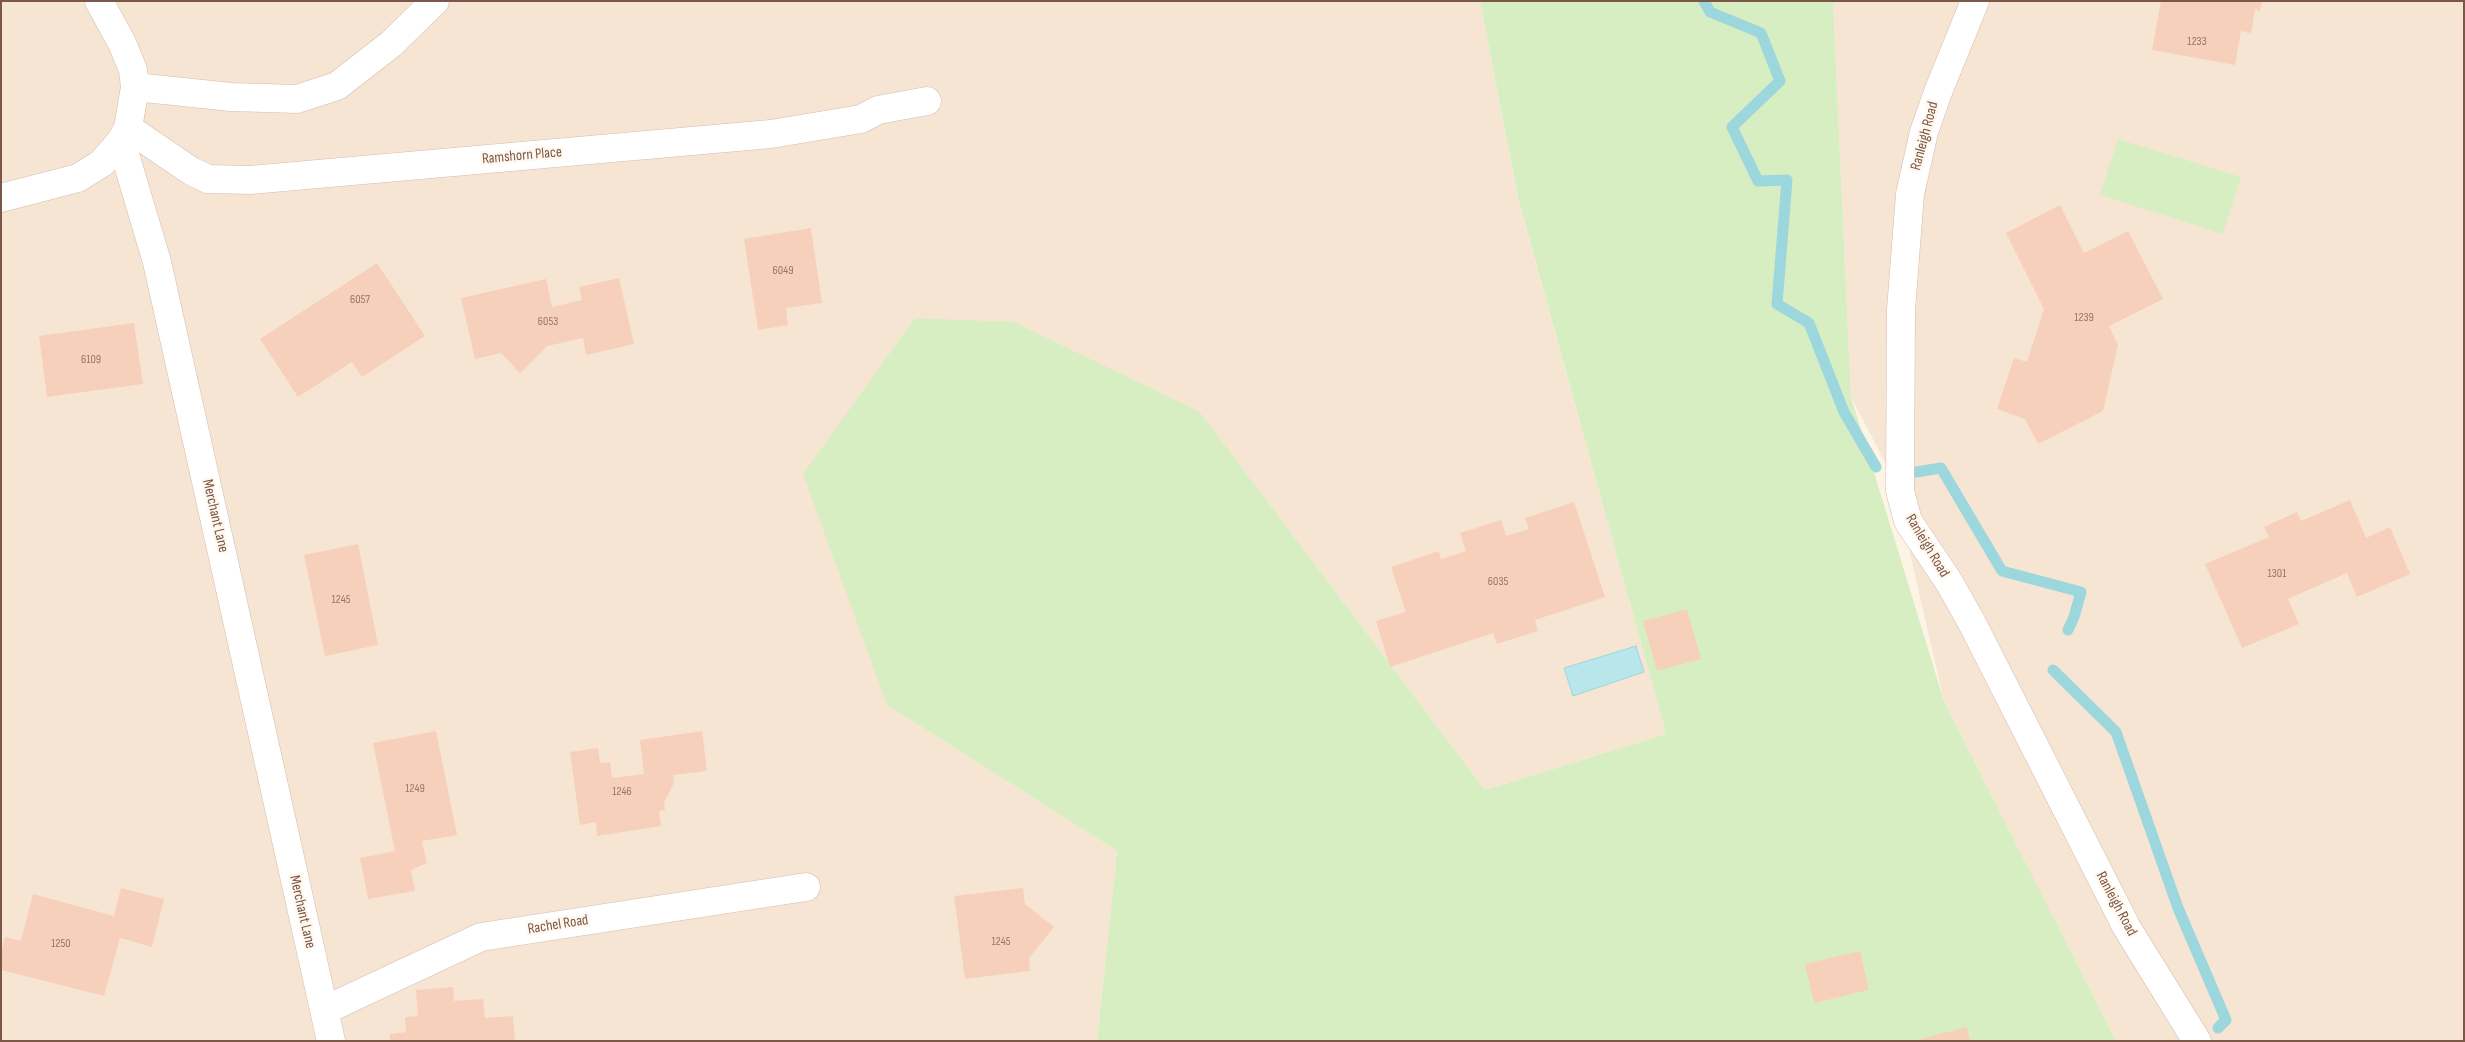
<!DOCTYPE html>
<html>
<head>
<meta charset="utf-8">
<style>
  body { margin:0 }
  #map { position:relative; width:2465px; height:1042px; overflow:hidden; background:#fef4e6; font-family:"Sofia Sans Condensed",sans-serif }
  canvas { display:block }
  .frame { position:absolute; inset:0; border:2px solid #7b5748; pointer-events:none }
</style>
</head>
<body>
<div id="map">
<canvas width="2465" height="1042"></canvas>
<div class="frame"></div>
</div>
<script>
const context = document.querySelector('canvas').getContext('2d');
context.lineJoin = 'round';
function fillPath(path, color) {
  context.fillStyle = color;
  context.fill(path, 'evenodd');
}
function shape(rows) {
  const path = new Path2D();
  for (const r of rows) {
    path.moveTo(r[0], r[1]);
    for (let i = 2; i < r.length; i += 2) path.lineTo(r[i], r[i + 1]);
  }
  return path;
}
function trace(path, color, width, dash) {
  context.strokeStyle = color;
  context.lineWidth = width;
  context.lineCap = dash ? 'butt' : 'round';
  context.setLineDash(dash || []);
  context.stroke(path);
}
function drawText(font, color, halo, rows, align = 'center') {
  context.font = font + ' "Sofia Sans Condensed",sans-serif';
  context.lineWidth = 5;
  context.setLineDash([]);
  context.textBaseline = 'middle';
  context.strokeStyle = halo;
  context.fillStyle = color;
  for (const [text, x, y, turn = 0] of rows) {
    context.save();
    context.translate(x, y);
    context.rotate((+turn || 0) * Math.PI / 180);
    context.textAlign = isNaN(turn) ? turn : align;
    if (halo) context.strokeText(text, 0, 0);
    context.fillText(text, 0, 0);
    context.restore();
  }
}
const residential = shape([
  [1,1,1480,1,1518,199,1666,734,1485,790,1200,412,887,705,1117,851,1097,1041,1,1041],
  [1833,1,2464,1,2464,1041,2116,1041,1944,701,1911,558,1900,491,1851,397]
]);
const green = shape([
  [1480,1,1833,1,1851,397,1944,701,2116,1041,1097,1041,1117,851,887,705,803,474,915,318,1014,322,1200,412,1485,790,1666,734,1518,198],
  [2118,139,2241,177,2223,234,2100,195]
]);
const water = shape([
  [1636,646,1644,672,1573,696,1564,668,1636,646]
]);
const stream = shape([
  [1704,1,1710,12,1761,33,1780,81,1732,127,1758,181,1787,180,1777,304,1809,323,1844,412,1876,467],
  [1916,472,1941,468,2002,571,2081,592,2074,617,2068,630],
  [2053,670,2116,732,2178,908,2226,1020,2218,1028]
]);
const building = shape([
  [2161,1,2262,1,2260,11,2255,9,2251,33,2241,31,2235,65,2152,50],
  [2060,205,2084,253,2128,231,2163,299,2109,326,2118,345,2103,411,2038,444,2025,419,1997,409,2014,358,2027,362,2044,309,2006,233],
  [811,228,822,303,786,308,788,325,758,330,744,239],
  [377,263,425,336,362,377,352,362,298,397,260,339],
  [619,278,634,344,586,355,583,338,547,346,520,373,501,353,475,359,461,298,546,279,552,307,582,300,579,287],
  [134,323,143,384,47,397,39,336],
  [2350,500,2366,538,2390,527,2410,574,2357,597,2347,573,2288,599,2299,624,2242,648,2205,564,2269,537,2264,527,2297,512,2301,521],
  [1574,502,1605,597,1535,620,1538,631,1497,644,1493,633,1390,667,1376,621,1406,612,1391,567,1439,551,1441,559,1466,551,1460,533,1501,520,1506,536,1529,529,1525,518],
  [358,544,378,645,325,656,304,555],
  [1687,609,1701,659,1657,671,1643,621],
  [436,731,457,835,422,841,427,863,411,870,415,891,368,899,360,858,395,851,373,743],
  [702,731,707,771,673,775,674,783,664,802,665,810,659,811,661,826,597,836,596,822,580,825,570,752,598,748,600,763,610,762,612,778,644,774,640,740],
  [121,888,164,899,152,947,120,938,104,996,1,970,1,952,5,937,21,941,33,894,114,916],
  [1023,888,1025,904,1054,927,1029,958,1030,971,965,979,954,896],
  [1860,951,1869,990,1814,1003,1805,964],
  [453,987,454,1001,483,999,485,1018,513,1016,515,1041,390,1041,390,1034,406,1032,405,1017,418,1016,416,990],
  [1967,1027,1970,1041,1920,1041,1920,1039]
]);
const minor = shape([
  [99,1,122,43,133,70,135,87,128,128,121,141,157,262,331,1041],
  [1975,1,1938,92,1924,132,1910,194,1901,310,1900,491,1908,521,1949,582,1972,623,2127,928,2197,1041],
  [135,87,231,97,297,99,337,86,391,44,435,1],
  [128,128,191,171,208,179,250,180,771,134,861,119,878,110,927,101],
  [1,198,78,178,102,163,121,141],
  [325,1010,481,937,806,887]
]);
const numberNames = [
  ["1233",2197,42],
  ["6049",783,271],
  ["6057",360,300],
  ["1239",2084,318],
  ["6053",548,322],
  ["6109",91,360],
  ["1301",2277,574],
  ["6035",1498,582],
  ["1245",341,600],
  ["1249",415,789],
  ["1246",622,792],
  ["1245",1001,942],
  ["1250",61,944]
];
const streetNames = [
  ["Ranleigh Road",1925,136,-75],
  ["Ramshorn Place",522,156,-5],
  ["Merchant Lane",215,516,77],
  ["Ranleigh Road",1927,546,59],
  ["Ranleigh Road",2116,904,62],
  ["Merchant Lane",302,912,77],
  ["Rachel Road",558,925,-9]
];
fillPath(residential, '#f7e5d4');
fillPath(green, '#d7eec3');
fillPath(water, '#b8e6eb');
trace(water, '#9dd7de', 1);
trace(stream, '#9dd7de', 11);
fillPath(building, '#f7d0bb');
trace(minor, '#d4bdad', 29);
trace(minor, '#fff', 28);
drawText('12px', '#9a7565', null, numberNames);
drawText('15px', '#7b5748', '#fff8ef', streetNames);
</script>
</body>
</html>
